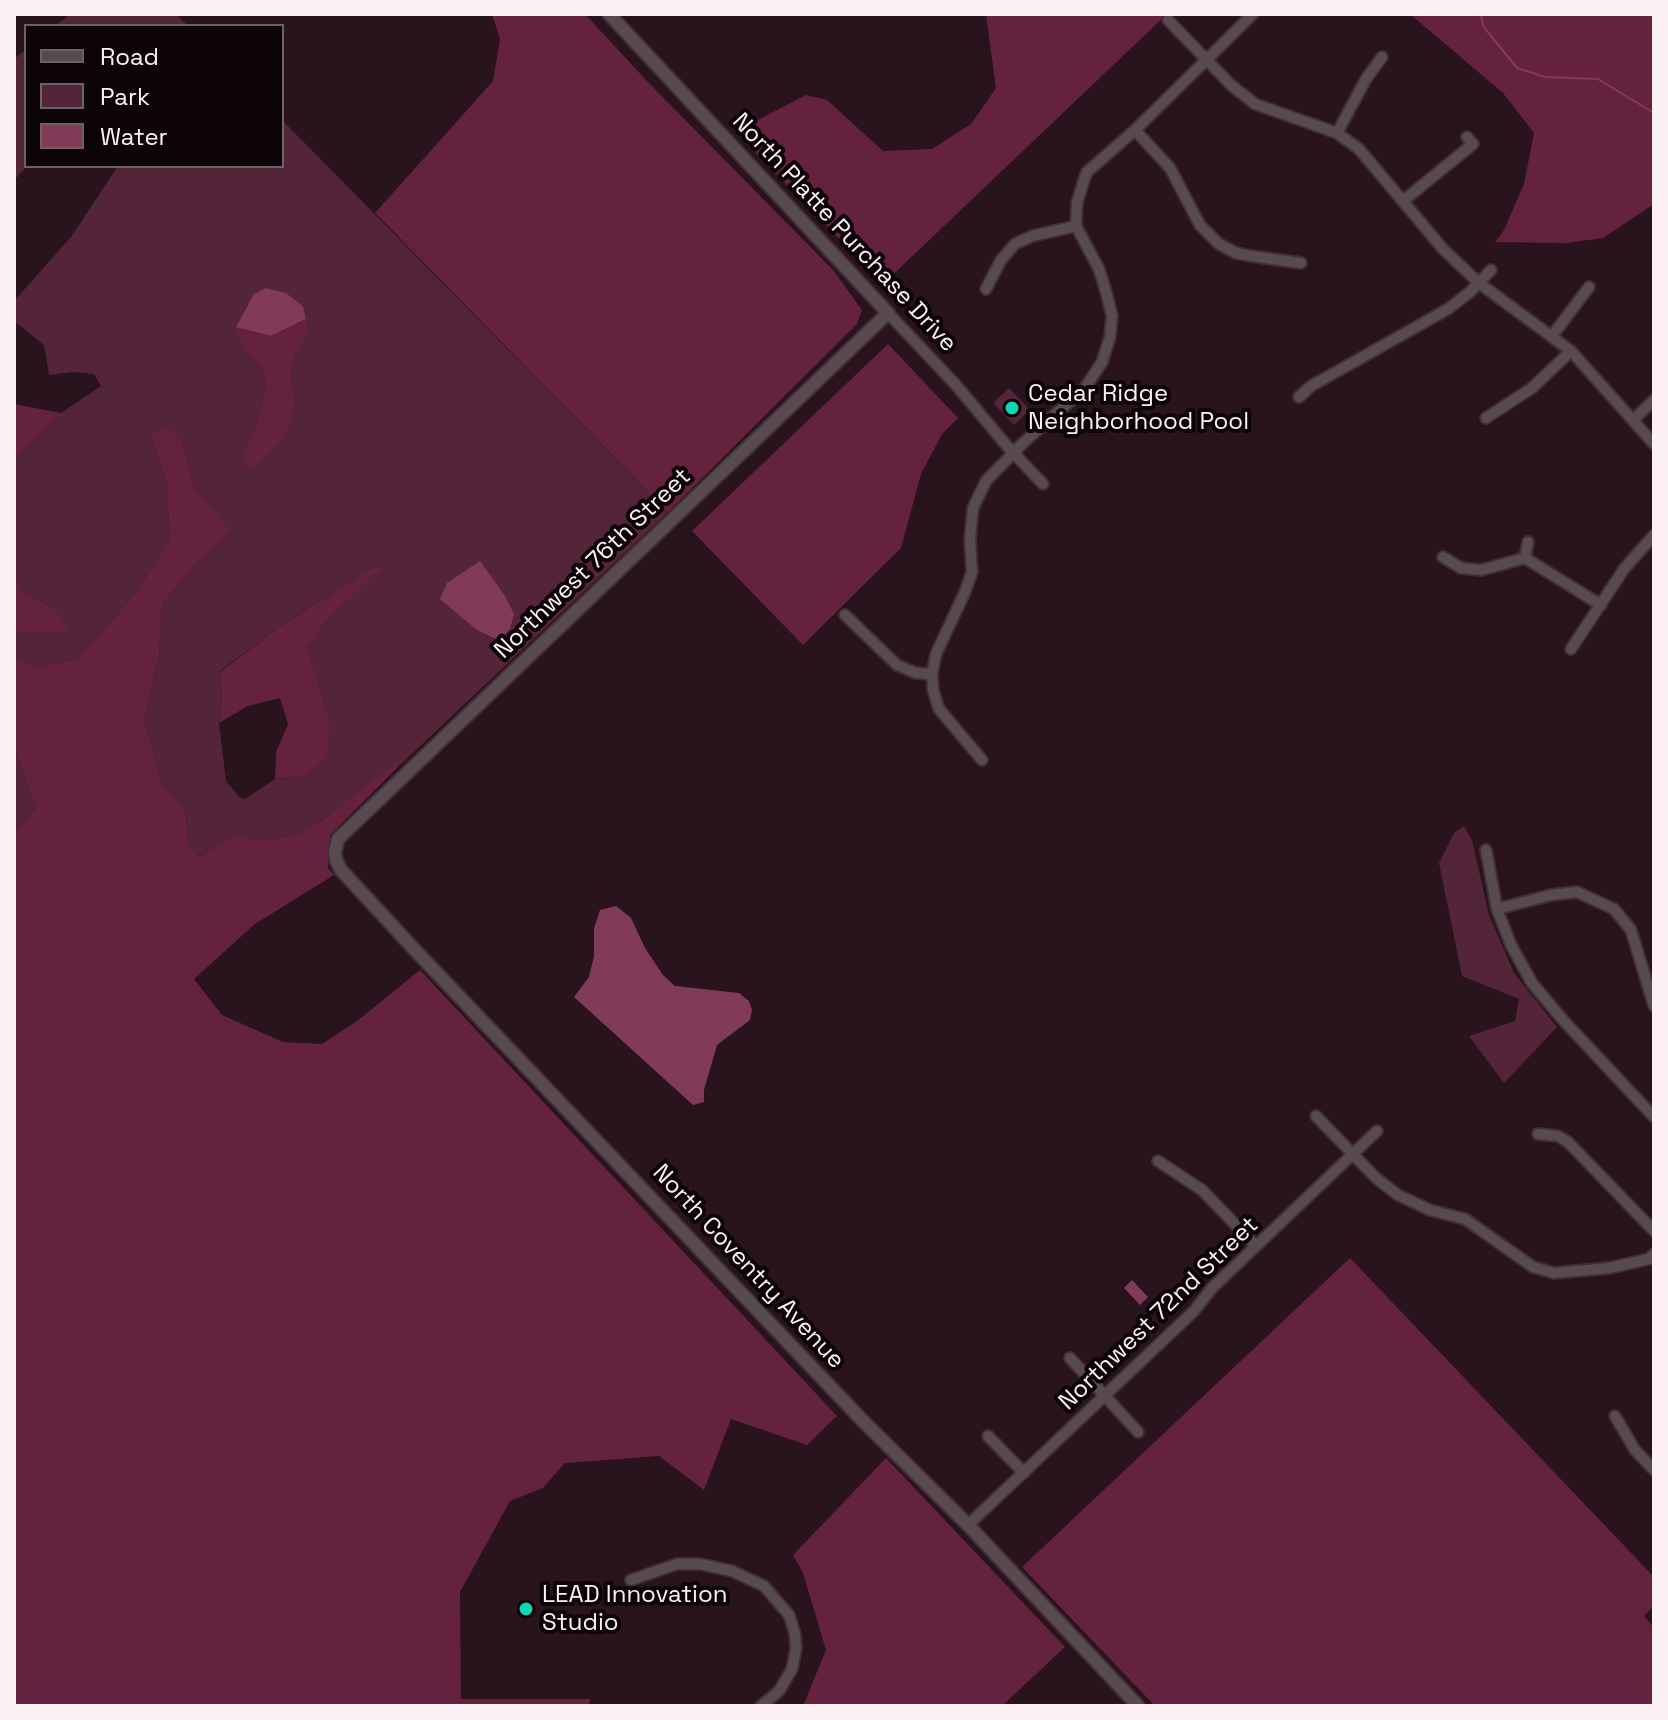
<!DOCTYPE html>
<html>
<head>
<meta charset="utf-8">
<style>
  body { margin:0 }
  #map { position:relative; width:1668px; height:1720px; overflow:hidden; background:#29131c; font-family:"Space Grotesk",sans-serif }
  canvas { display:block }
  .frame { position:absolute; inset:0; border:16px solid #fef1f5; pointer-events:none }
  .legend { position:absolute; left:24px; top:24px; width:260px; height:144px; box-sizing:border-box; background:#0c0406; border:2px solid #6d6366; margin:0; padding:10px 14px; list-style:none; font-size:24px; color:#fef1f5 }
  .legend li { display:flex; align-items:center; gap:16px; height:40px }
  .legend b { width:40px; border:2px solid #6d6366 }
</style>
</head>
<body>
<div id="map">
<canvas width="1668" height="1720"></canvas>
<div class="frame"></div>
<ul class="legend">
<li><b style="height:10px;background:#574b4f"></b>Road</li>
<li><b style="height:22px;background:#542538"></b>Park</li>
<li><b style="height:22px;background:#813b58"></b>Water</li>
</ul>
</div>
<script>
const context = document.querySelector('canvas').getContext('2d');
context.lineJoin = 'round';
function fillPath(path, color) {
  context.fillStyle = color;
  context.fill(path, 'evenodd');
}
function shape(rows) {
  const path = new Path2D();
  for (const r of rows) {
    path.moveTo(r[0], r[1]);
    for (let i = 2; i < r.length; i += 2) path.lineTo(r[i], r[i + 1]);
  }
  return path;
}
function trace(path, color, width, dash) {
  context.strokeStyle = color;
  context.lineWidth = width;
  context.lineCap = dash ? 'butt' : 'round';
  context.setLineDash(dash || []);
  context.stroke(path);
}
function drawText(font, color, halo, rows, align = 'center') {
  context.font = font + ' "Space Grotesk",sans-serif';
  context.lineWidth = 8;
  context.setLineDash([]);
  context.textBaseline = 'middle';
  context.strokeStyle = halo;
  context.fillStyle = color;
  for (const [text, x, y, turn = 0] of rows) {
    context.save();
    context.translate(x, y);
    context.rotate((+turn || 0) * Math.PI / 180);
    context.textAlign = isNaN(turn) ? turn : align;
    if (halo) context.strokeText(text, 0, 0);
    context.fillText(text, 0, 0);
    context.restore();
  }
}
const green = shape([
  [70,14,176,14,188,26,55,26],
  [26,49,27,166,14,180,14,59],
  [282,120,668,512,398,767,399,761,323,820,298,834,270,840,233,839,198,856,188,844,186,811,161,781,144,718,159,656,162,605,195,564,229,530,195,489,181,440,151,436,166,481,170,539,136,593,78,658,40,667,14,658,14,632,31,630,53,607,22,591,14,580,14,459,61,413,101,386,94,374,72,372,49,375,44,345,14,321,14,301,71,237,118,166,282,166],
  [286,293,303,306,309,334,297,351,291,371,295,404,242,455,255,428,267,385,261,368,245,350],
  [383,566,328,619,308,648,330,722,304,777,275,779,245,799,239,797,226,781,219,723,222,696,220,671,278,628,368,570],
  [1009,388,1030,410,1014,425,995,405,994,402],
  [14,747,36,808,14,832],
  [1464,826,1472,840,1489,915,1514,973,1557,1027,1504,1083,1469,1036,1515,1021,1519,999,1462,976,1439,863,1454,833]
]);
const forest = shape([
  [492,14,585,14,647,81,833,270,862,310,857,324,668,512,375,213,493,81,500,39],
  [986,14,1167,14,883,284,729,125,752,123,806,95,827,100,883,151,932,149,971,124,996,88],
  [1410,14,1654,14,1654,204,1603,238,1566,243,1495,242,1504,230,1524,184,1534,133,1503,93],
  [306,319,309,334,297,351,291,371,295,404,286,436,252,470,242,455,255,428,267,385,261,368,245,350,236,327,271,336],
  [888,344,958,418,942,434,921,474,901,548,803,645,692,531],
  [14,404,61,413,14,459],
  [167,426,181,440,195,489,230,530,195,564,162,605,159,656,144,718,161,781,186,811,188,844,199,856,233,838,270,840,298,834,323,820,399,760,398,767,330,835,328,868,334,875,255,924,194,979,222,1015,283,1042,322,1044,357,1021,420,970,837,1416,807,1445,731,1419,704,1490,659,1456,565,1463,543,1488,510,1501,460,1592,461,1699,590,1699,589,1706,14,1706,14,832,36,808,14,747,14,658,40,667,78,658,136,593,170,539,166,481,151,436],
  [385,565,328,619,308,648,330,722,327,757,304,777,275,779,276,752,288,724,280,698,248,706,219,723,222,696,220,672,278,628,368,570],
  [14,580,22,591,53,607,70,632,14,632],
  [1350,1258,1654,1577,1654,1606,1644,1616,1654,1628,1654,1706,1155,1706,1022,1567],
  [886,1458,1065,1647,1002,1706,803,1706,826,1650,803,1573,793,1555]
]);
const water = shape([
  [266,288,286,293,303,306,306,319,271,336,236,327,254,294],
  [480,561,505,596,514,614,510,629,498,640,477,630,440,599,447,583],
  [616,906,631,918,645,948,663,975,675,986,739,993,749,1001,752,1010,750,1020,717,1045,704,1090,704,1102,693,1105,574,997,589,977,594,956,594,928,600,910],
  [1132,1280,1148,1297,1140,1305,1124,1288]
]);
const stream = shape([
  [1481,14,1483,26,1517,68,1545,77,1598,79,1654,113]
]);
const minor = shape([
  [1168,20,1231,85,1255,104,1337,133,1359,149,1443,249,1479,283,1571,351,1654,444],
  [1135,130,1170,168,1200,225,1219,244,1236,253,1251,256,1301,263],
  [1337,133,1366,79,1382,57],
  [1403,201,1473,144,1467,137],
  [986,289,1001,260,1015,244,1032,236,1076,226],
  [888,313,956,385,1007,446,1043,484],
  [1552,336,1589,287],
  [1299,397,1311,386,1448,309,1470,292,1491,270],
  [1486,418,1532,388,1571,351],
  [1633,420,1654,400],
  [1443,557,1461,568,1481,570,1525,558,1601,605],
  [1525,558,1528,542],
  [845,615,897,665,916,673,932,674],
  [1571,649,1624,569,1654,535],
  [982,760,939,709,933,690,932,674,936,654,965,592,972,572,970,539,973,508,986,481,1023,443,1085,388,1102,362,1110,337,1112,316,1107,295,1099,269,1076,226,1077,203,1083,183,1087,172,1135,130,1253,14],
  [1486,850,1497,909,1511,945,1532,983,1563,1020,1654,1117],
  [1497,909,1551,895,1577,892,1614,909,1631,930,1654,1006],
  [1316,1116,1376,1178,1398,1195,1430,1210,1465,1219,1533,1267,1554,1273,1609,1268,1649,1259,1654,1254],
  [1538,1134,1558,1136,1568,1142,1654,1231],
  [1158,1161,1202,1190,1256,1246],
  [1070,1358,1138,1432],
  [1615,1416,1635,1450,1654,1470],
  [988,1436,1024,1473],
  [968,1525,1194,1311,1212,1288,1377,1131],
  [631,1580,677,1564,700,1564,732,1571,764,1586,789,1615,795,1634,796,1649,792,1669,779,1691,761,1706]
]);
const tertiary = shape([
  [609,14,888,313,338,839,335,852,336,860,341,870,414,949,861,1419,968,1525,1138,1706]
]);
const markers = [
  [1012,408,8,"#0fd5b4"],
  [526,1609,8,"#0fd5b4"]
];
const streetNames = [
  ["North Platte Purchase Drive",844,233,47],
  ["Northwest 76th Street",593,564,-44],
  ["North Coventry Avenue",748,1267,47],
  ["Northwest 72nd Street",1159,1314,-44]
];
const poiNames = [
  ["Cedar Ridge",1028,394],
  ["Neighborhood Pool",1028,422],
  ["LEAD Innovation",542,1595],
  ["Studio",542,1623]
];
fillPath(green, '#542538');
fillPath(forest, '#65223f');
fillPath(water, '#813b58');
trace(stream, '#813b58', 2);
trace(minor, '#432e36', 14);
trace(tertiary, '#432e36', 16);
trace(minor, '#574b4f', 10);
trace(tertiary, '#574b4f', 12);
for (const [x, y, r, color] of markers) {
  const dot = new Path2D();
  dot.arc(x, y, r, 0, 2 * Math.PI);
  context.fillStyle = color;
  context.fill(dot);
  trace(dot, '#0c0406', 3);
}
drawText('24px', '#fef1f5', '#0c0406', streetNames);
drawText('24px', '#fef1f5', '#0c0406', poiNames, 'left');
</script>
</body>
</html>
